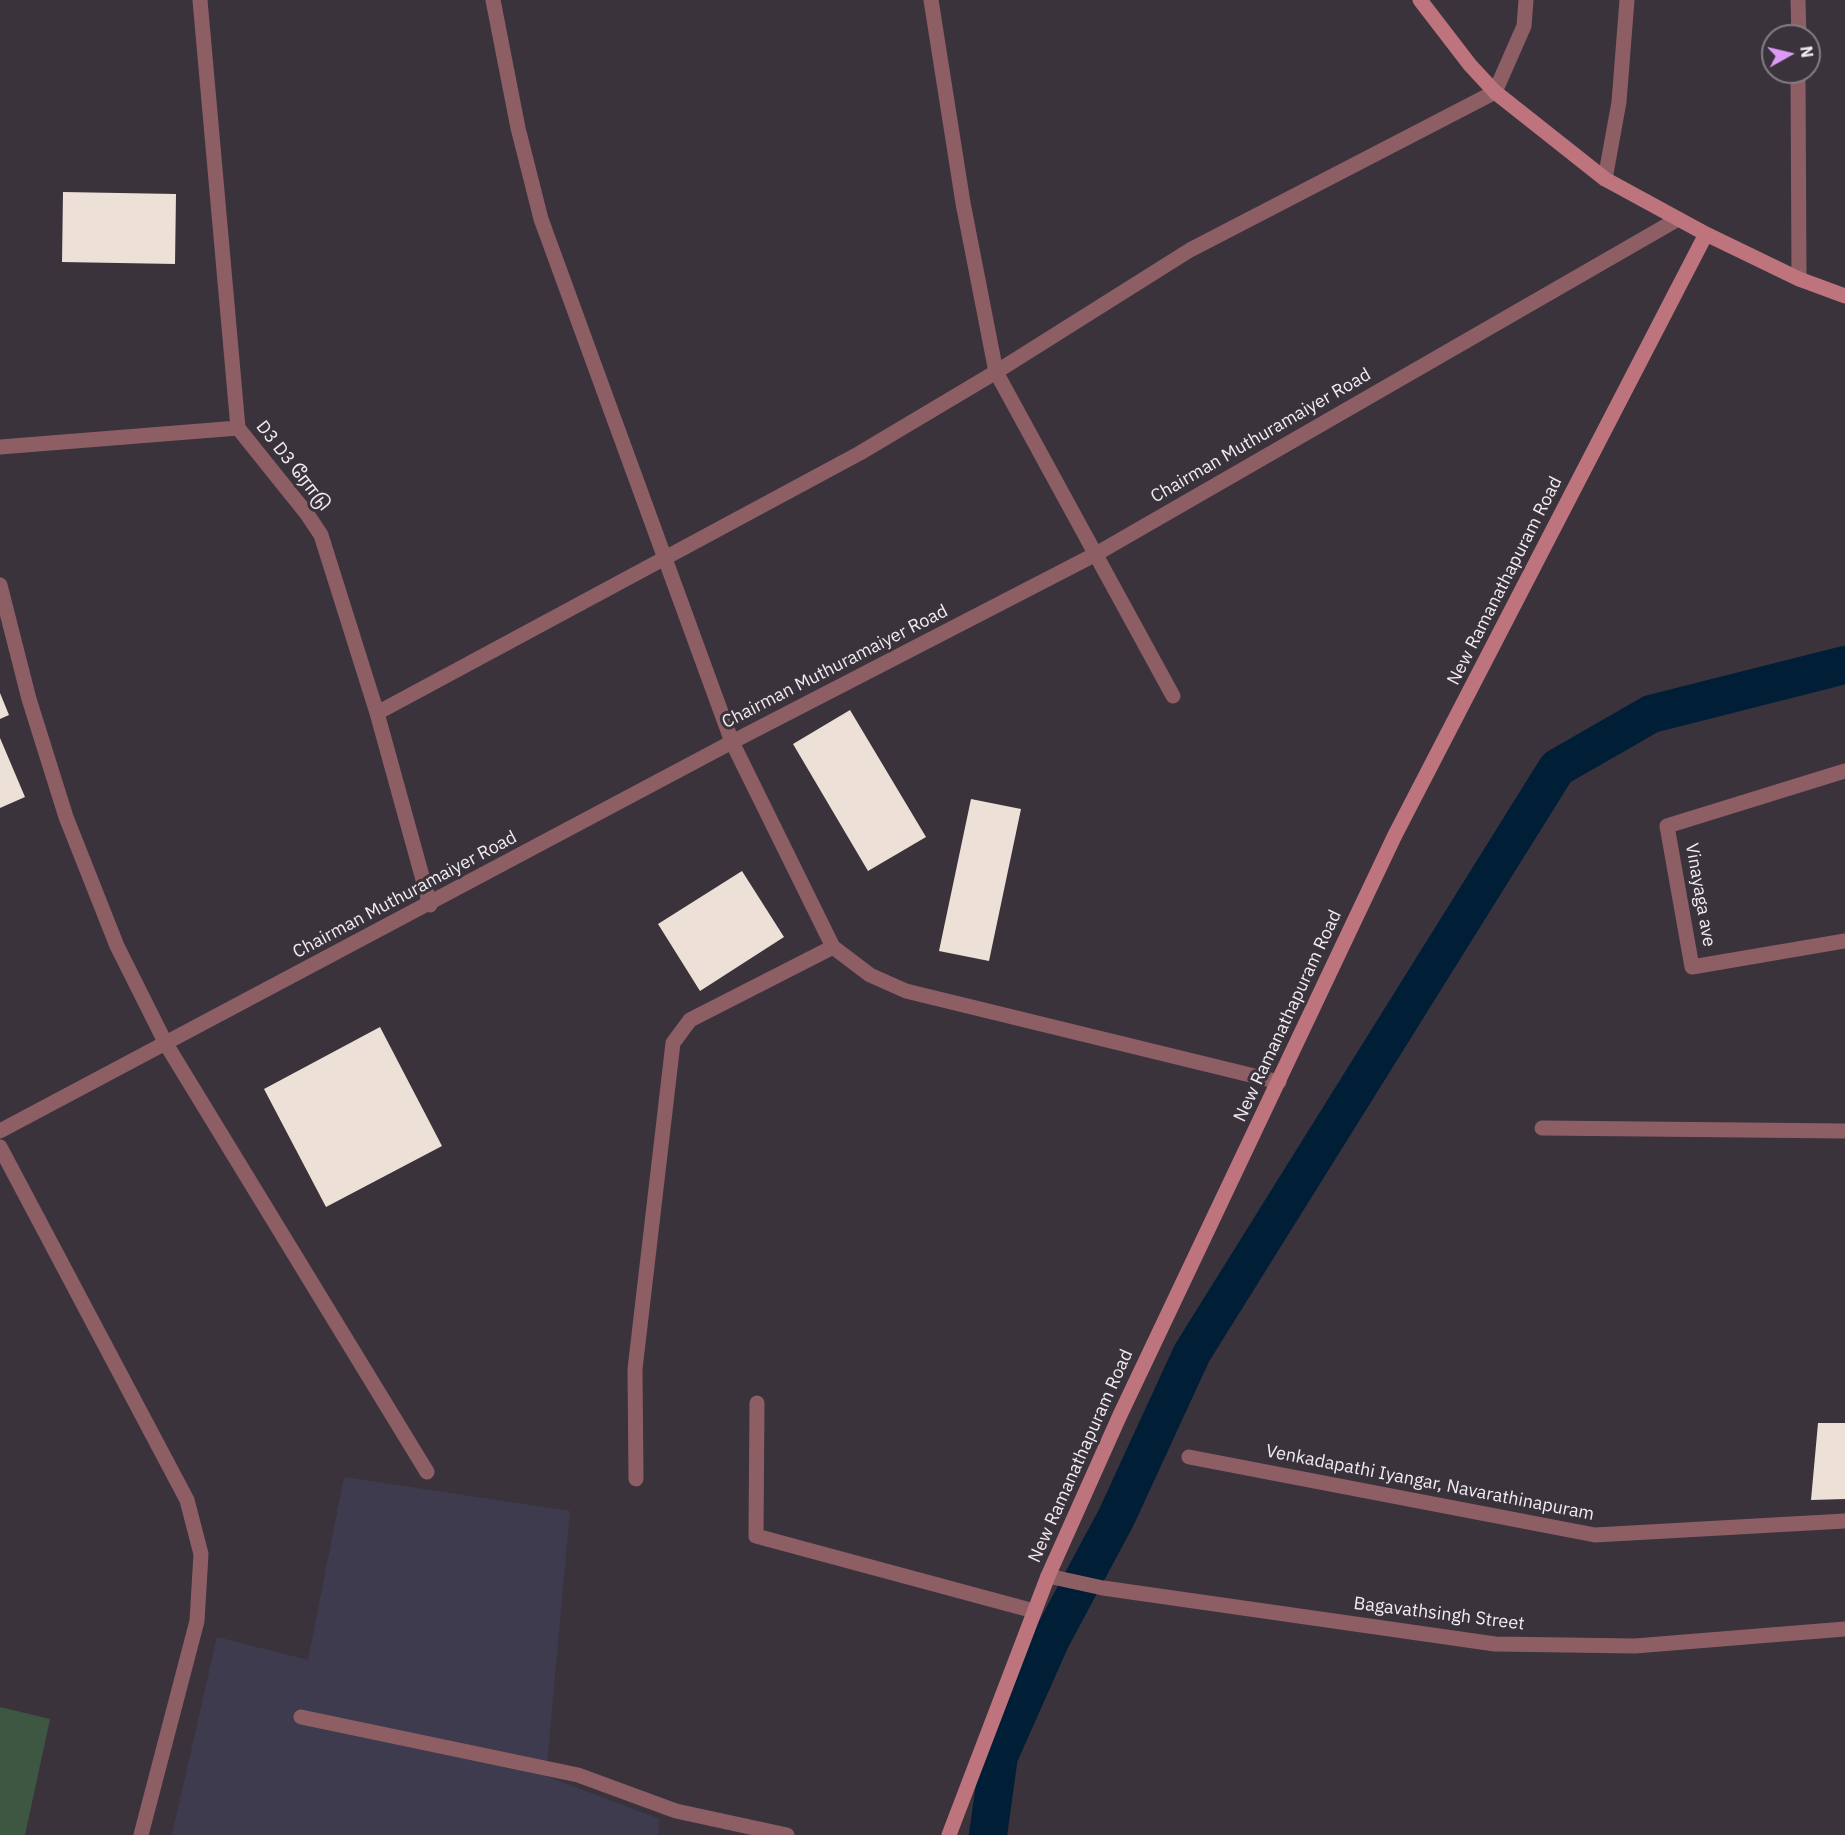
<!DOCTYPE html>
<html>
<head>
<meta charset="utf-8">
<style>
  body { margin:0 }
  #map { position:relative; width:1845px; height:1835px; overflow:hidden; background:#3a333c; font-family:"IBM Plex Sans",sans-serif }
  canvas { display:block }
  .north { position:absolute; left:1761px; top:24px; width:60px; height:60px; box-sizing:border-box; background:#3a333c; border:2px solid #837d85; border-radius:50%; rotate:82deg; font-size:16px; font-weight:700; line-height:24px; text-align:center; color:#f1ecf2 }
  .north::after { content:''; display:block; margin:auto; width:21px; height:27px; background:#dc99f5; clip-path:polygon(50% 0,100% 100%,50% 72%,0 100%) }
</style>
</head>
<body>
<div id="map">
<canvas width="1845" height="1835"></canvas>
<div class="north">N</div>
</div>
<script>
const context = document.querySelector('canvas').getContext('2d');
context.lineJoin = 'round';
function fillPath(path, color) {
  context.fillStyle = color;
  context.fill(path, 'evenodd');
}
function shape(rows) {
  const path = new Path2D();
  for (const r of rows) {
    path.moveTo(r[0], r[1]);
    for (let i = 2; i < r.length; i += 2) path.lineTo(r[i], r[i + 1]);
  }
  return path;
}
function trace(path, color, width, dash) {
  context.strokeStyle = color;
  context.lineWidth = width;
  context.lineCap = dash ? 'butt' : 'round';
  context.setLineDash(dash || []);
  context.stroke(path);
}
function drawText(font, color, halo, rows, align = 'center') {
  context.font = font + ' "IBM Plex Sans","Noto Sans Tamil",sans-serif';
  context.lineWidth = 6;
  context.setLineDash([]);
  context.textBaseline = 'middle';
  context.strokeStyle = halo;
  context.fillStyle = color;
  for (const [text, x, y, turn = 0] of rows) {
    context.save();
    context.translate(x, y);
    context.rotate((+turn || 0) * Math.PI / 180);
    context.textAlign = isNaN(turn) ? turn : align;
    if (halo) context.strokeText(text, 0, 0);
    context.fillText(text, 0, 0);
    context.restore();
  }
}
const industrial = shape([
  [344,1477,570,1511,546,1776,660,1819,658,1835,172,1835,217,1637,308,1660]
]);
const green = shape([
  [0,1707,50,1719,25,1835,0,1835]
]);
const canal = shape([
  [988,1835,999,1756,1051,1639,1116,1518,1192,1353,1557,768,1651,714,1845,665]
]);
const building = shape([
  [63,192,176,194,175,264,62,262],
  [0,693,9,715,0,719],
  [850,710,926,837,868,871,793,744],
  [0,738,25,797,0,808],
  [971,799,1021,809,989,961,939,951],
  [742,871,784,937,700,991,658,924],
  [380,1027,442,1146,326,1207,264,1089],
  [1818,1423,1845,1423,1845,1499,1811,1500]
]);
const service = shape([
  [1542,1128,1845,1131],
  [636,1479,635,1369,673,1043,690,1020,833,947],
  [301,1717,578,1775,676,1811,787,1835]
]);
const minor = shape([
  [200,0,238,428,307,514,321,535,377,713,430,905],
  [493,0,518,128,541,219,732,742,833,947,870,975,906,991,1279,1082],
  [931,0,963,203,996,372,1173,696],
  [1798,0,1799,36],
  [1798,72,1799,279],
  [1605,179,1619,102,1627,0],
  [0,447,238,428],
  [0,585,29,699,66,817,117,946,166,1044,427,1472],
  [377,713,860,453,996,372,1190,250,1495,92,1524,26,1526,0],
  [1845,771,1667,826,1692,967,1845,941],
  [0,1147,187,1500,201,1554,197,1621,141,1835],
  [757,1403,756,1536,1034,1611],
  [1189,1457,1595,1535,1845,1521],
  [1048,1576,1103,1588,1495,1644,1635,1646,1845,1629]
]);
const tertiary = shape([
  [0,1131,732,742,1096,554,1678,219]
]);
const secondary = shape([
  [1420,0,1470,65,1495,92,1605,179,1706,234,1799,279,1845,296],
  [949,1835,1048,1576,1120,1415,1395,835,1706,234]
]);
const streetNames = [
  ["Chairman Muthuramaiyer Road",1261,436,-30],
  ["D3 D3 ரோடு",293,466,52],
  ["New Ramanathapuram Road",1505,581,-63],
  ["Chairman Muthuramaiyer Road",835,667,-27],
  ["Chairman Muthuramaiyer Road",405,895,-28],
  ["Vinayaga ave",1700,895,80],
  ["New Ramanathapuram Road",1288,1016,-65],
  ["New Ramanathapuram Road",1081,1456,-66],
  ["Venkadapathi Iyangar, Navarathinapuram",1430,1483,11],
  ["Bagavathsingh Street",1439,1614,7]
];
fillPath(industrial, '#3d3b4d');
fillPath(green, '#3e5742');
trace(canal, '#001e36', 38);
fillPath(building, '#ede0d6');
trace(service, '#8d5f64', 15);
trace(minor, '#8d5f64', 15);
trace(tertiary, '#8d5f64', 15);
trace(secondary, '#bd747d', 15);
drawText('18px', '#f1ecf2', '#3a333c', streetNames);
</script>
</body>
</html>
